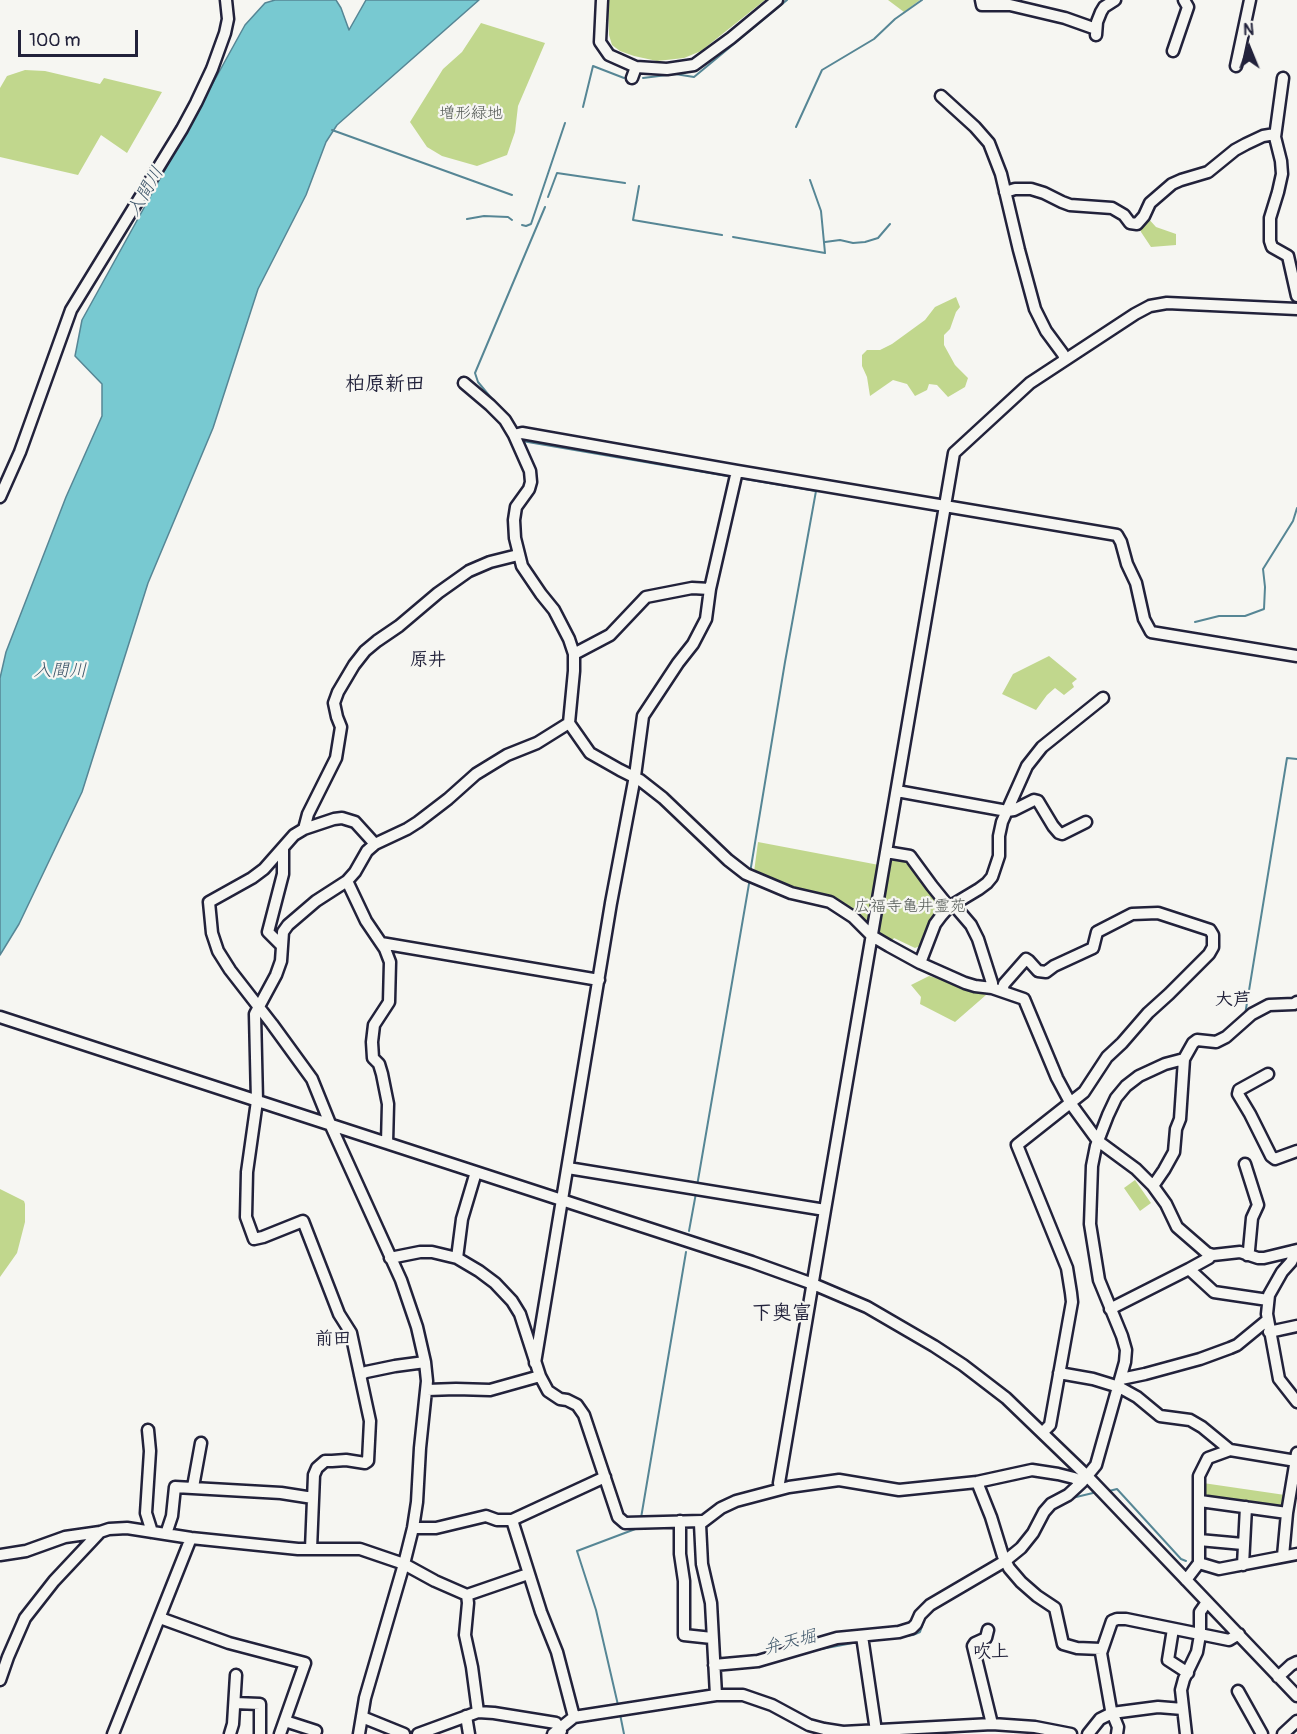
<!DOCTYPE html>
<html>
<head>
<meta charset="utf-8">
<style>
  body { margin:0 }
  #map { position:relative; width:1297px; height:1734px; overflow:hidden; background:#f6f6f2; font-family:Pangolin,sans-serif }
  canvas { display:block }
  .north { position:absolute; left:1219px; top:18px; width:60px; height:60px; -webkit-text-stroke:4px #f6f6f2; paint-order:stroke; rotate:359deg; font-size:16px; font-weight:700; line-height:24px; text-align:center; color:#22223b }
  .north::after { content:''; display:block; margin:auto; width:21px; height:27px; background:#22223b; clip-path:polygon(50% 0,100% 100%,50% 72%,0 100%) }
  .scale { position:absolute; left:18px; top:30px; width:120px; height:27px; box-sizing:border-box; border:3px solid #22223b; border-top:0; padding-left:8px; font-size:18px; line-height:21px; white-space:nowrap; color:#22223b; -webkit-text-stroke:4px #f6f6f2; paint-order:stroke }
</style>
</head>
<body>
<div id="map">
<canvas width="1297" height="1734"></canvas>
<div class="north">N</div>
<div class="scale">100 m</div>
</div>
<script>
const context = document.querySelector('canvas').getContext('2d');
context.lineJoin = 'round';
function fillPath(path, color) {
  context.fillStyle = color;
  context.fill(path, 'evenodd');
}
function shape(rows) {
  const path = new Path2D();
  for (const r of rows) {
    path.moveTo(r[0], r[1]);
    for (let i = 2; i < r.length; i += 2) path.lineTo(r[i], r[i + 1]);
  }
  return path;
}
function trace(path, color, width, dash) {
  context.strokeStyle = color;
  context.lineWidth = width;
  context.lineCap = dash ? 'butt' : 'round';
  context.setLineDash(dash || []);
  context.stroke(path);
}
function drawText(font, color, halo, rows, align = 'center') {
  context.font = font + ' Pangolin,"Klee One",sans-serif';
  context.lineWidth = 4.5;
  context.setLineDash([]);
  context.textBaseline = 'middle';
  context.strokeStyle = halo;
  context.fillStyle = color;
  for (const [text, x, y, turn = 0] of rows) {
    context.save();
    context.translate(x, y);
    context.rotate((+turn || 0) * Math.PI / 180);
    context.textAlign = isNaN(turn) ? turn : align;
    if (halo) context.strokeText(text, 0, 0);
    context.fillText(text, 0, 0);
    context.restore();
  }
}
const green = shape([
  [608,0,765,0,701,51,684,58,657,61,634,56,620,51,612,45,609,35],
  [888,0,920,0,904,12],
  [481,23,545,43,518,106,515,132,507,155,477,166,442,156,427,147,410,122,443,69,462,52],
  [25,70,45,71,100,84,104,78,162,92,127,153,101,135,78,175,0,157,0,88,7,76],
  [1146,216,1156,227,1176,234,1176,245,1151,247,1141,232,1140,224],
  [956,297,960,307,956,312,950,329,944,335,944,345,955,365,968,378,965,387,948,397,937,385,929,384,927,390,915,396,907,384,893,380,870,396,867,377,862,366,862,355,867,350,880,350,892,344,925,320,935,307],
  [1049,656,1077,679,1072,683,1074,687,1064,695,1055,688,1047,695,1036,710,1002,694,1013,674],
  [758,842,879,865,870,922,864,921,840,902,773,881,754,872],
  [890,856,908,857,946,906,922,948,920,946,915,948,894,938,891,942,878,931],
  [929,976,947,981,986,995,955,1022,920,1004,921,997,911,985],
  [1135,1180,1151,1203,1140,1211,1124,1188],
  [0,1189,24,1201,25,1204,25,1222,17,1253,0,1277],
  [1203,1483,1285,1495,1283,1506,1280,1509,1206,1498,1202,1492]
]);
const water = shape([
  [275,0,336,0,341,8,349,30,366,0,479,0,337,125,326,142,306,195,258,289,213,428,148,583,82,792,19,924,0,955,0,678,6,652,66,497,102,416,102,384,75,356,82,320,245,25,265,3,275,0]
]);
const stream = shape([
  [643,78,675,74,694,77,787,0],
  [583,107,593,66,624,78],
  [796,127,822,70,874,39,895,19,922,0],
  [332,130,512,195],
  [639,186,633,220,722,235],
  [548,197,557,173,625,183],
  [467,219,484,216,508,217,512,220],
  [522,225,526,226,531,224,565,123],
  [733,237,825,253,821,211,810,180],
  [825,242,840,240,853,243,865,242,878,238,890,224],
  [497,405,478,382,475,373,545,207],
  [522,441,733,477],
  [739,478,816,491,785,662,750,873],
  [1195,622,1219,616,1245,616,1264,609,1265,587,1263,569,1293,521,1297,508],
  [1245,1015,1287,758,1297,759],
  [697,1186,750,878],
  [689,1231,696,1193],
  [1109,1491,1117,1489,1181,1559,1186,1561],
  [1072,1498,1093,1493],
  [641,1518,686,1252],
  [1202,1571,1211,1572],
  [1223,1573,1236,1572,1264,1566],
  [867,1641,913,1635,920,1632,925,1617],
  [816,1650,858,1642],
  [618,1705,596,1610,577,1551,638,1528],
  [620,1714,624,1734]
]);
const minor = shape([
  [602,0,600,42,609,55,636,67,667,69,694,65,731,38,777,0],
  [981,0,982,5,1010,5,1065,18,1096,29],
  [1096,35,1097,22,1101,12,1104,7,1115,0],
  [1173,51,1188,7,1184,0],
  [1236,66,1250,0],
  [632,78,636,67],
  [1283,78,1275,137,1281,161,1282,174,1278,192,1270,218,1270,241,1272,247,1288,256,1297,296],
  [941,96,975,127,989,143,1001,174,1019,250,1035,309,1046,331,1063,354,1065,360],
  [1005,192,1015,189,1031,189,1044,193,1062,202,1070,205,1112,208,1124,215,1130,223,1137,224,1144,216,1150,203,1172,184,1181,180,1208,172,1235,150,1246,144,1263,136,1275,134],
  [514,435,522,433,737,471,1117,535,1121,542,1127,564,1136,583,1144,619,1151,632,1297,656],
  [0,497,20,452,71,310,182,129,196,103,212,69,225,33,228,19,226,0],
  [574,654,610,635,646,597,692,588,710,589],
  [569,723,590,753,620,770,640,780,663,798,728,860,746,874,791,893,830,902,853,917,872,936,889,946,920,963,965,983,975,986,992,988,1024,999,1057,1078,1071,1104,1098,1141,1136,1169,1153,1186,1166,1204,1177,1227,1207,1253,1213,1255,1240,1252,1258,1258,1264,1258,1297,1250],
  [897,791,1007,811,1014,810,1034,800,1038,801,1053,826,1059,833,1062,834,1086,822],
  [304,829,308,814,336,758,341,727,337,717,334,703,338,692,354,665,365,651,377,641,399,626,438,593,469,571,490,562,518,555],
  [886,852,910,856,932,886,949,907],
  [347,881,366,921,385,949,390,962,389,1002,374,1025,372,1042,373,1058,379,1064,382,1074,388,1104,387,1143],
  [953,904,971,925,978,939,992,983,992,988],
  [381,943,599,980],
  [282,946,268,932,283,874,283,849],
  [920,963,935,924,941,916,949,907,979,889,987,883,992,877,999,856,999,836,1002,822,1027,766,1042,747,1103,698],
  [1002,991,1004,984,1026,959,1029,961,1038,971,1046,972,1054,966,1093,948,1097,932,1132,914,1158,913,1210,930,1213,935,1213,947,1209,954,1169,994,1148,1013,1122,1043,1107,1057,1084,1092,1017,1145,1067,1268,1071,1293,1072,1302,1050,1425,1043,1432],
  [0,1017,752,1262,813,1284,867,1307,934,1346,963,1365,1006,1398,1087,1476,1297,1696],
  [1268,1074,1239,1090,1238,1094,1250,1114,1271,1156,1275,1159,1297,1151],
  [1245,1164,1258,1205,1252,1218,1249,1250,1247,1255],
  [568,1168,825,1210],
  [1153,1186,1164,1170,1174,1152,1176,1129,1180,1119,1184,1059],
  [1293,1251,1294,1256,1291,1262,1282,1272,1269,1295,1267,1314,1279,1379,1297,1402],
  [390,1258,420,1252,432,1252,457,1258,479,1271,495,1283,512,1301,520,1314,540,1376,548,1391,560,1399,567,1400,577,1405,584,1415,618,1517,625,1523,702,1521],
  [457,1258,462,1219,476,1172],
  [1189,1269,1214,1292,1268,1300],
  [1110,1309,1189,1269,1209,1258,1211,1255],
  [1269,1332,1297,1326],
  [535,1363,611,903,635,776,643,716,678,663,693,644,706,619,710,589,737,471],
  [1059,1373,1093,1379,1119,1387,1137,1397,1160,1416,1190,1420,1202,1427,1230,1450],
  [360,1375,366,1372,395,1366,425,1362],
  [1121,1379,1145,1374,1200,1359,1230,1348,1237,1345,1265,1322,1268,1322],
  [427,1390,456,1389,490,1390,540,1376],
  [148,1430,150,1451,146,1513,152,1532],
  [977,1482,991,1517,1003,1556,1009,1568,1021,1582,1037,1596,1055,1608,1063,1644,1077,1648,1101,1649],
  [193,1487,201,1443],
  [780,1489,779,1483,825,1210,954,453,1030,383,1135,314,1150,306,1167,303,1297,309],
  [1200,1501,1287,1513],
  [512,1520,541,1612,557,1652,574,1717],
  [680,1521,680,1554,684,1581,684,1635,712,1638],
  [413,1528,436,1528,486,1516,497,1520,512,1520,605,1477],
  [166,1534,172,1516,175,1487,281,1493,313,1498],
  [1199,1540,1243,1544],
  [311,1549,314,1475,317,1468,325,1461,332,1461,346,1460,365,1463,368,1461,370,1421,351,1333,339,1314,303,1221,263,1237,254,1239,246,1217,247,1172,257,1101,255,1014,276,975,281,961,283,932,288,925,316,901,347,881,355,872,367,851,375,844,407,829,418,822,448,799,476,774,507,755,537,743,569,723,574,671,574,654,569,639,554,610,541,594,522,566,515,538,514,520,516,507,529,489,531,482,530,471,514,435,505,420,490,405,464,383],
  [0,1555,26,1551,65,1537,100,1532,109,1529,127,1528,191,1538,298,1549,360,1549,404,1564,435,1581,467,1595,468,1603,465,1635,472,1667,478,1712],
  [1283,1556,1287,1513,1297,1453],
  [1199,1563,1219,1569,1297,1554],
  [1243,1565,1246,1507],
  [1186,1580,1199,1563,1199,1476,1208,1458,1230,1450,1296,1461],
  [467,1595,528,1574],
  [160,1618,229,1643,305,1663,280,1734],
  [1173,1629,1168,1660,1188,1673],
  [988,1630,986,1638,975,1643,973,1646,992,1724],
  [862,1636,876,1731],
  [714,1665,758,1661,837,1638,899,1632,912,1628,916,1624,920,1615,930,1605,1005,1561,1021,1548,1033,1533,1044,1512,1051,1504,1068,1495,1082,1482,1096,1465,1125,1362,1126,1350,1122,1336,1099,1280,1090,1224,1092,1166,1096,1146,1108,1115,1116,1098,1126,1086,1139,1076,1165,1064,1184,1059,1193,1043,1197,1040,1216,1042,1226,1037,1252,1014,1269,1005,1294,1004,1297,1002],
  [1278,1677,1291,1665,1297,1662],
  [0,1680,8,1657,25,1618,54,1581,100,1532],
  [1238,1691,1262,1734],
  [716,1695,711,1603,702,1564,700,1524,721,1508,736,1501,789,1487,839,1480,899,1490,977,1482,1032,1470,1058,1474,1074,1478,1082,1482],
  [235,1703,260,1704,260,1734],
  [466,1716,469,1734],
  [362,1717,404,1734],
  [285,1721,316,1731],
  [113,1734,191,1538],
  [230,1734,233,1724,236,1675],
  [359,1734,365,1698,404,1564,413,1528,417,1502,420,1448,427,1381,425,1362,417,1327,401,1280,331,1126,312,1079,272,1024,230,970,218,951,212,933,209,902,252,878,264,869,294,835,304,829,334,819,342,818,355,822,375,844],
  [418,1734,478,1712,494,1713,556,1723,561,1731],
  [553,1734,574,1717,716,1695,743,1695,772,1705,809,1725,824,1729,843,1732,992,1724,1035,1727,1071,1734],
  [1088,1734,1100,1719,1112,1713,1158,1707,1183,1709],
  [1117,1734,1118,1727,1111,1710,1101,1653,1112,1621,1117,1619,1126,1619,1229,1640,1239,1634],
  [1186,1734,1181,1690,1184,1679,1197,1652,1200,1635,1200,1612,1207,1602],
  [1283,1734,1297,1721]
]);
const parkNames = [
  ["増形緑地",471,114],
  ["広福寺亀井霊苑",910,907]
];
const waterNames = [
  ["入間川",146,192,-60],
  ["入間川",60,671],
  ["弁天堀",790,1643,-14]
];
const neighbourhoodNames = [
  ["原井",428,660],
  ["大芦",1233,1000],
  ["前田",333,1339],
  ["吹上",991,1652]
];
const quarterNames = [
  ["柏原新田",385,385],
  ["下奥富",782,1314]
];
fillPath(green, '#c1d78d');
fillPath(water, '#78c9d1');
trace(water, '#568695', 1.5);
trace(stream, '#568695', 2);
trace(minor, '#22223b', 15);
trace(minor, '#f6f6f2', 10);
drawText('16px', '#525854', '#f6f6f2', parkNames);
drawText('italic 18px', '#3c5468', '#f6f6f2', waterNames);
drawText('bold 18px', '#22223b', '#f6f6f2', neighbourhoodNames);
drawText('bold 20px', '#22223b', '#f6f6f2', quarterNames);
</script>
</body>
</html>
